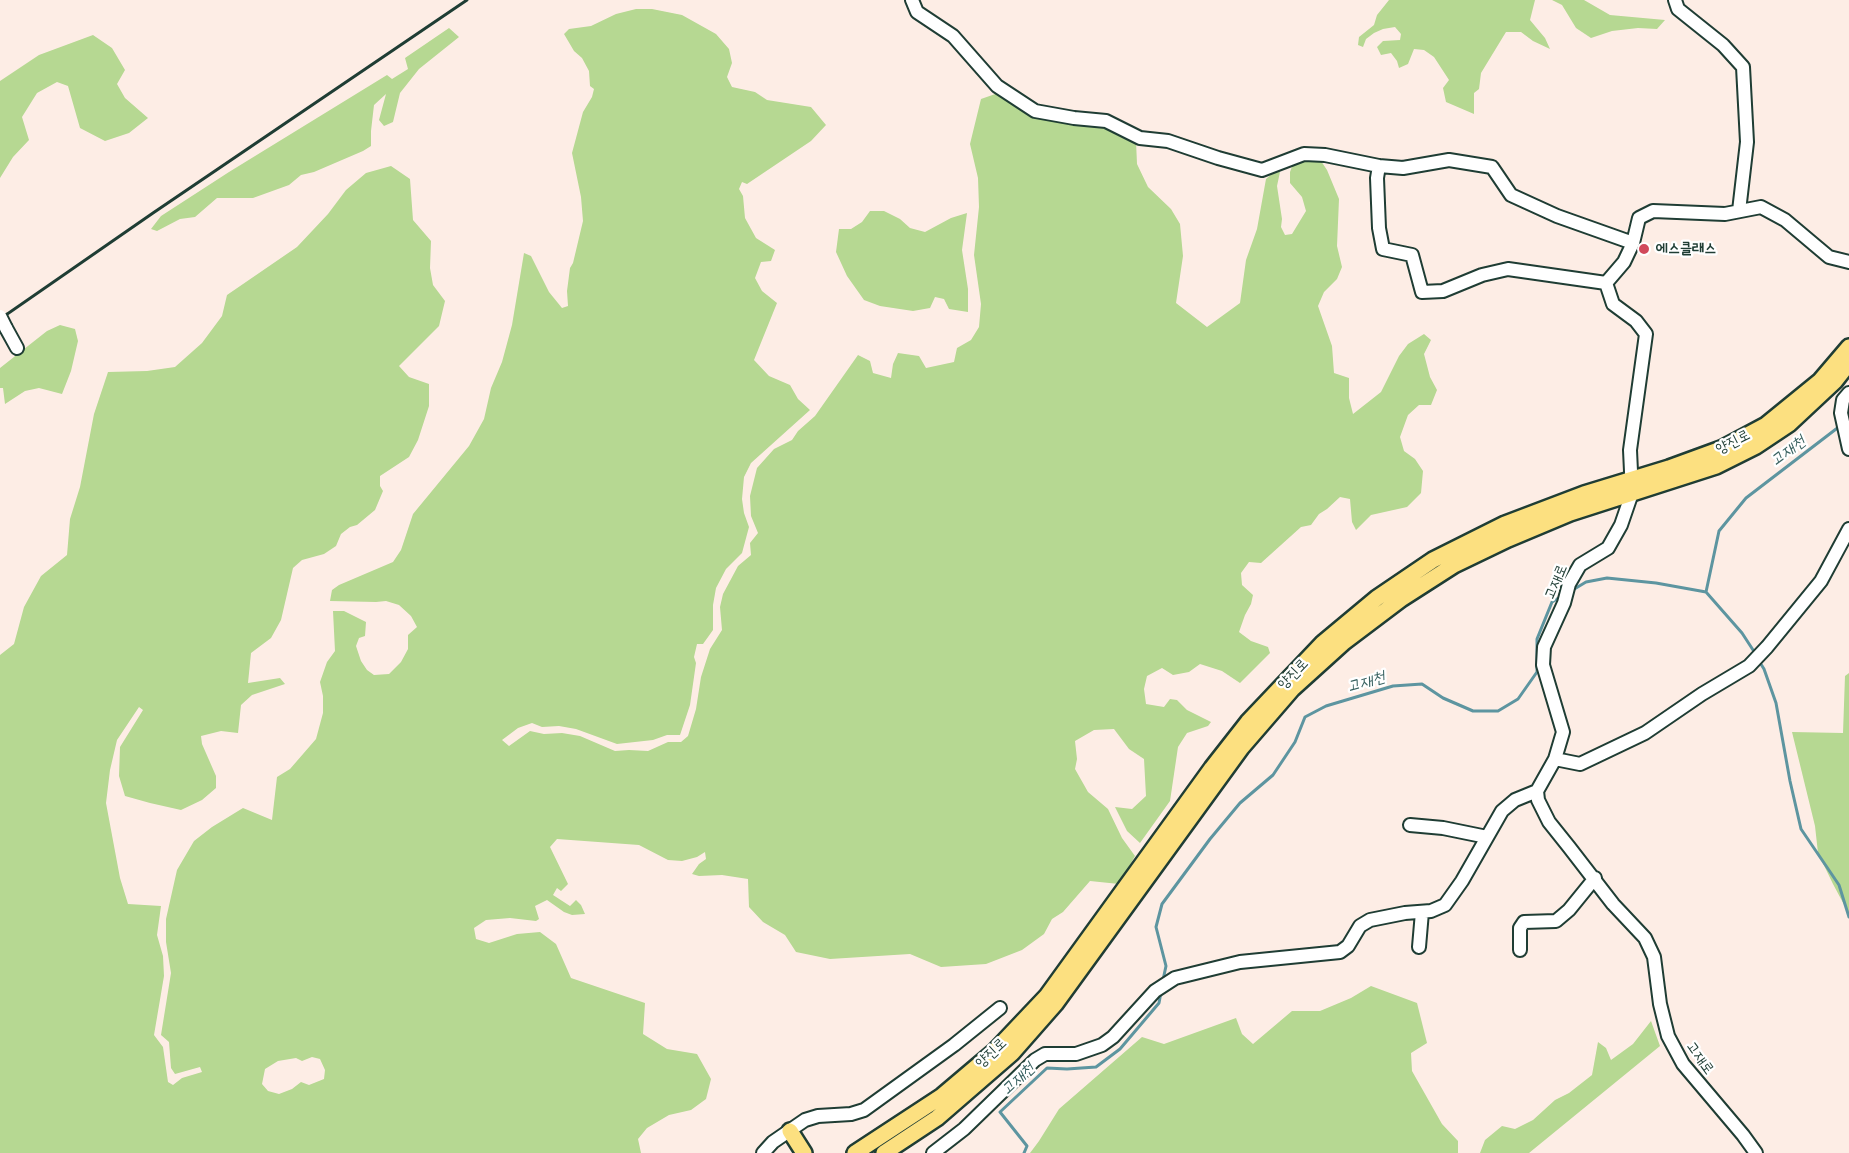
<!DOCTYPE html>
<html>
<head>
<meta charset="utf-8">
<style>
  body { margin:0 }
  canvas { display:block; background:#fdede5 }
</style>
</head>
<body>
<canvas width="1849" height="1153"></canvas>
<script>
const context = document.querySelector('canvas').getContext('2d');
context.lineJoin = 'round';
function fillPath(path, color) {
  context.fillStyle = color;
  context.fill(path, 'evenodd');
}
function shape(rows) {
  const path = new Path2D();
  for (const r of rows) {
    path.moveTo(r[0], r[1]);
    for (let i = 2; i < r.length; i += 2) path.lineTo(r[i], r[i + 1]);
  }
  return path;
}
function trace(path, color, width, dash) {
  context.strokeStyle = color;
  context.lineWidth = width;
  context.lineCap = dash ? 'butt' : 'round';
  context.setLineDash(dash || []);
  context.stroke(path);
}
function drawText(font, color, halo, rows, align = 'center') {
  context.font = font + ' Delius,"Poor Story",sans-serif';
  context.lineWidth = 4.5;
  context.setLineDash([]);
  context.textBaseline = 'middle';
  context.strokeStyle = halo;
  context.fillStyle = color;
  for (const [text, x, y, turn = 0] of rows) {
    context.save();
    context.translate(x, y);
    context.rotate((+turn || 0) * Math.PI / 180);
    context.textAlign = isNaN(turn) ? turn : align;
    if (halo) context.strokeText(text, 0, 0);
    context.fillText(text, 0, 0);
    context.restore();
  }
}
const green = shape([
  [1389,0,1535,0,1530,20,1545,38,1550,49,1533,41,1521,32,1506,32,1481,73,1479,89,1474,93,1474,114,1446,102,1443,88,1449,80,1434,57,1424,50,1414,49,1408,64,1399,68,1397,61,1391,53,1381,55,1377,47,1383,41,1400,40,1401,34,1395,27,1383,29,1374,33,1366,39,1363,47,1358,45,1359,37,1374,25,1377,15],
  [1552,0,1584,0,1610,15,1665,20,1657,29,1638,28,1612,31,1591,38,1576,28,1562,5],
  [636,9,652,9,682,15,716,34,729,49,732,63,727,77,732,87,755,92,767,100,811,107,826,125,811,141,747,184,742,182,739,189,743,196,745,218,756,238,775,250,771,261,761,262,755,278,762,291,777,303,754,360,769,376,790,385,798,399,810,410,751,463,744,477,742,499,744,513,749,527,742,553,726,569,716,588,713,605,713,630,703,644,697,644,694,657,696,663,690,705,680,735,667,735,653,740,617,744,576,729,559,726,542,727,532,723,518,728,502,740,509,746,530,731,544,734,562,733,580,736,615,751,629,750,648,751,668,742,681,742,688,736,696,709,701,677,710,649,722,630,720,607,723,594,738,566,751,555,750,543,758,533,751,516,750,496,757,468,774,449,792,440,798,431,815,416,858,355,870,361,873,373,891,378,893,364,898,353,919,356,926,368,954,362,957,348,971,340,979,327,981,304,974,255,979,207,978,178,970,144,981,99,1001,92,1038,117,1100,122,1136,141,1137,164,1148,187,1171,209,1180,224,1183,256,1176,303,1207,327,1240,303,1246,260,1257,229,1266,179,1275,171,1280,172,1277,186,1282,219,1281,227,1285,235,1292,234,1306,211,1302,197,1290,183,1290,172,1293,164,1303,158,1319,158,1327,170,1339,199,1337,246,1342,267,1337,279,1324,292,1318,306,1332,346,1334,373,1349,378,1349,398,1353,414,1381,392,1399,356,1408,344,1424,334,1431,340,1424,354,1430,377,1437,390,1431,405,1419,405,1408,415,1400,437,1404,451,1415,459,1423,471,1421,493,1407,507,1371,515,1356,530,1352,522,1350,499,1340,497,1327,509,1319,514,1311,525,1301,527,1261,563,1249,562,1241,573,1242,585,1253,595,1251,604,1245,615,1239,632,1251,641,1268,647,1270,653,1240,683,1222,671,1200,664,1189,672,1173,675,1162,668,1147,676,1144,689,1146,704,1164,707,1170,699,1177,700,1187,710,1211,722,1208,726,1187,733,1178,747,1170,801,1140,843,1127,831,1115,807,1132,809,1146,796,1144,759,1129,749,1114,729,1094,730,1075,741,1077,759,1075,769,1088,792,1108,809,1122,838,1135,856,1119,884,1090,881,1063,912,1052,919,1044,934,1022,950,986,964,941,967,910,954,830,959,796,952,785,935,763,922,749,907,748,879,722,875,699,876,692,874,699,864,706,859,705,852,697,857,682,861,668,860,639,845,557,839,550,847,568,884,561,891,557,888,553,895,570,906,576,900,581,905,585,914,572,915,564,912,547,900,535,906,539,919,536,921,510,918,486,920,474,928,476,939,489,943,517,934,540,932,556,944,571,978,645,1003,643,1034,667,1049,697,1054,711,1079,706,1099,691,1110,669,1115,647,1128,638,1139,641,1153,0,1153,0,655,14,644,24,607,41,576,67,555,70,519,80,487,94,414,108,372,147,371,175,367,202,343,222,316,227,295,297,247,328,214,346,190,366,173,391,166,410,179,413,220,431,241,430,268,433,285,445,301,439,326,399,366,409,377,429,384,429,406,418,440,409,457,380,476,380,486,383,491,375,510,357,525,350,527,341,534,336,546,324,554,302,560,293,568,281,620,271,638,251,653,248,683,280,678,285,684,252,695,241,705,238,733,221,731,201,736,202,744,216,776,216,788,202,800,181,810,150,803,125,796,119,776,120,747,143,710,139,707,117,740,110,770,106,803,120,878,128,904,161,906,157,935,163,956,164,976,154,1035,163,1047,168,1082,173,1085,182,1078,202,1072,200,1067,175,1074,171,1068,169,1042,161,1035,171,973,166,942,166,919,177,870,194,841,212,827,243,808,272,820,277,777,290,769,316,739,323,713,323,696,320,682,327,662,335,651,333,611,344,611,366,622,365,636,359,638,356,646,361,661,367,670,374,675,389,674,401,662,408,649,408,635,417,627,411,616,399,605,386,601,376,602,330,601,332,590,339,585,393,562,401,550,413,514,469,446,484,419,491,388,502,362,512,325,524,253,531,256,549,292,562,308,568,306,567,291,570,268,573,263,583,221,581,197,572,153,583,112,592,97,594,89,590,86,589,71,582,58,574,51,564,34,569,29,591,26,616,14],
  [312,1057,320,1059,325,1070,324,1079,309,1085,301,1082,292,1089,279,1094,268,1091,262,1084,265,1069,278,1061,296,1058,302,1061],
  [449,28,459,37,419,69,400,93,393,122,384,126,379,120,386,94,374,105,371,131,371,146,363,151,314,172,301,175,289,185,253,198,217,198,195,217,180,219,157,231,151,229,161,216,229,172,387,75,392,79,408,69,405,58],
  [93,35,112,48,125,70,117,84,125,98,148,118,129,133,105,141,80,128,68,86,57,82,37,93,22,117,29,140,13,157,0,178,0,81,39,55],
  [870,211,884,211,900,219,910,228,925,232,951,218,967,213,962,250,968,289,968,312,949,309,944,299,935,297,930,308,913,311,880,306,864,300,847,276,836,252,839,229,851,229,862,222],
  [60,325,75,329,78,341,71,371,62,394,39,388,25,391,5,404,3,388,0,388,0,368,47,331],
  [1849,673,1849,914,1833,884,1818,853,1815,826,1792,732,1843,733,1845,676],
  [1371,986,1417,1003,1427,1043,1411,1053,1412,1071,1442,1124,1458,1141,1458,1153,1030,1153,1039,1141,1059,1109,1142,1037,1164,1044,1236,1018,1242,1034,1253,1044,1292,1011,1320,1011,1351,998],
  [1651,1021,1660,1046,1529,1153,1480,1153,1485,1140,1502,1126,1515,1129,1533,1120,1555,1100,1569,1093,1592,1075,1598,1042,1606,1048,1611,1060,1633,1044]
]);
const stream = shape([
  [1571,591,1586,582,1607,578,1656,583,1706,592,1719,531,1746,498,1840,426],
  [1706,592,1742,633,1755,653],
  [1759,661,1764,669,1776,703,1790,781,1801,829,1839,885,1849,917],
  [1163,980,1166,966,1156,927,1162,904,1210,839,1240,803,1273,775,1295,742,1305,717,1326,706,1393,686,1422,684,1443,698,1473,711,1498,711,1518,699,1537,672,1537,639,1552,602,1562,596],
  [1024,1153,1027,1146,1000,1112,1047,1068,1067,1069,1096,1067,1120,1049,1159,1003,1161,992]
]);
const minor = shape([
  [912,0,917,12,953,36,997,86,1035,111,1074,118,1106,121,1140,138,1168,141,1218,158,1262,170,1304,154,1325,155,1379,166,1403,168,1449,160,1492,167,1511,195,1557,216,1633,243],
  [1675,0,1678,9,1723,45,1743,67,1747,142,1739,211],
  [1379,166,1377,178,1379,228,1383,249,1412,255,1422,292,1443,291,1482,275,1508,269,1606,283],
  [6,328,17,348],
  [1849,393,1843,400,1841,413,1849,449],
  [1555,759,1580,764,1645,733,1702,694,1749,666,1767,647,1821,581,1849,529],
  [1410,825,1443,828,1487,837],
  [1419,947,1422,912],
  [1520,950,1520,928,1524,922,1556,921,1569,910,1595,878],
  [763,1153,773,1142,805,1120,818,1116,851,1114,864,1110,954,1045,1000,1008],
  [933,1153,964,1129,1035,1060,1045,1054,1076,1054,1102,1045,1113,1037,1155,991,1175,978,1240,962,1340,952,1348,946,1360,926,1370,920,1405,913,1431,911,1445,905,1462,881,1502,811,1515,800,1537,791],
  [1756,1153,1743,1135,1683,1064,1668,1036,1660,1004,1654,957,1645,938,1613,904,1569,847,1549,822,1538,800,1537,791,1555,759,1563,732,1543,665,1544,647,1564,603,1569,584,1580,565,1608,548,1621,525,1632,493,1630,450,1646,334,1636,321,1613,304,1606,283,1624,262,1633,243,1639,218,1653,211,1725,214,1761,207,1785,220,1829,257,1849,262]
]);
const major = shape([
  [790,1131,804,1153],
  [855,1153,942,1096,994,1052,1047,996,1212,768,1248,722,1323,643,1377,598,1433,560,1505,524,1584,494,1669,468,1721,449,1766,425,1820,381,1849,347],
  [884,1153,937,1118,1012,1053,1055,1004,1241,748,1292,689,1344,642,1401,599,1454,565,1508,539,1570,513,1716,466,1756,446,1789,424,1835,381,1849,363]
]);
const rail = shape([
  [0,319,153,213,467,0]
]);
const minorBridge = shape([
  [0,316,6,328]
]);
const markers = [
  [1644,249,6,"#d1495b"]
];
const poiNames = [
  ["에스클래스",1656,249]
];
const streetNames = [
  ["양진로",1733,442,-27],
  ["고재로",1556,582,-67],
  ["양진로",1293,674,-46],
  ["양진로",991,1053,-43],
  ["고재로",1700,1058,54]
];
const waterNames = [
  ["고재천",1788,451,-37],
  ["고재천",1366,682,-16],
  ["고재천",1018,1079,-43]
];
fillPath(green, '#b6d892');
trace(stream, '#5d95a0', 3);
trace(minor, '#1f3d34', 16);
trace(major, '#1f3d34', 20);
trace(minor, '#fff', 12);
trace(major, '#fce080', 15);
trace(rail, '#1f3d34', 3);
trace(minorBridge, '#1f3d34', 16, []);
trace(minorBridge, '#fff', 12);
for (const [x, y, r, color] of markers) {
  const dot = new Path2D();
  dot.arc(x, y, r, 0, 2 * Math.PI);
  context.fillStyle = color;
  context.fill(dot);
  trace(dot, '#fff', 2);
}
drawText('bold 15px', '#1f3d34', '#fff', poiNames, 'left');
drawText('15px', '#1f3d34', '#fff', streetNames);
drawText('italic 16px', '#396261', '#fff', waterNames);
</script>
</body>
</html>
